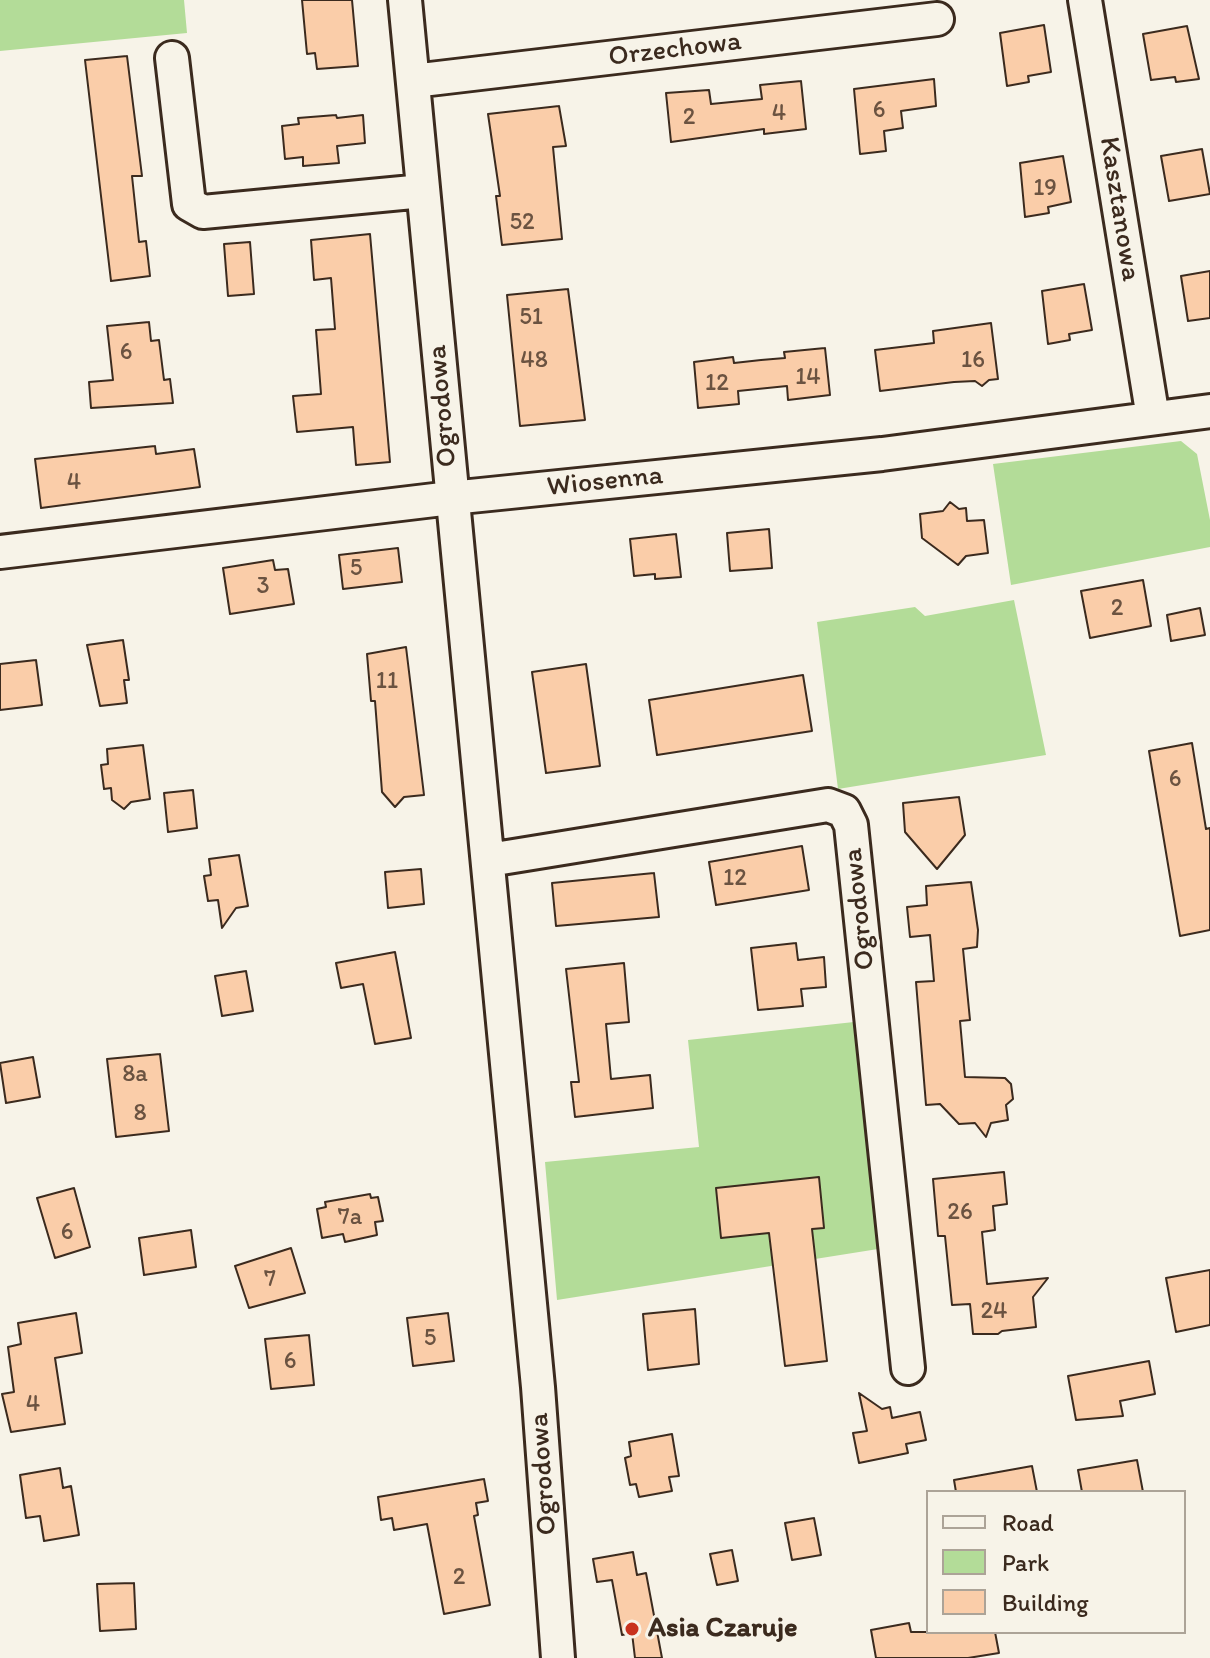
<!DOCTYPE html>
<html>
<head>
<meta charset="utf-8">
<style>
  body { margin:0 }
  #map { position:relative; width:1210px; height:1658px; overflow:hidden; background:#f7f3e8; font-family:Itim,sans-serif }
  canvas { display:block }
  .legend { position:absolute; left:926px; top:1490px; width:260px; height:144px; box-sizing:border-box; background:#f7f3e8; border:2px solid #aca397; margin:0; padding:10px 14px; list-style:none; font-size:24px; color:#3b2a1e }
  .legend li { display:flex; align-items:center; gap:16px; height:40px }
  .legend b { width:40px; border:2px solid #aca397 }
</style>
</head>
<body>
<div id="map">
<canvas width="1210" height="1658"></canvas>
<ul class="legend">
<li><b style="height:10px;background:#f7f3e8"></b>Road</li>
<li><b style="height:22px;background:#b3dc98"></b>Park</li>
<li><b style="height:22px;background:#facda9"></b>Building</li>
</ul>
</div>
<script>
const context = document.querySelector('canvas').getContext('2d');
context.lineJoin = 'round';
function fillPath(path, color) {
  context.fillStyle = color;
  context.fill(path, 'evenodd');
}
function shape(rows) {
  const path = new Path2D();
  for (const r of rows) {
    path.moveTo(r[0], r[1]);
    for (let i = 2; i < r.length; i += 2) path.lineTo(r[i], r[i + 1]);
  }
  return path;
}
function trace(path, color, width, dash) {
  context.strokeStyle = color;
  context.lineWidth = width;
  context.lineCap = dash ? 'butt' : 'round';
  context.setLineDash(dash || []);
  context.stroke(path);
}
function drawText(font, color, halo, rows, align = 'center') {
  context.font = font + ' Itim,sans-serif';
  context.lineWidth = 6;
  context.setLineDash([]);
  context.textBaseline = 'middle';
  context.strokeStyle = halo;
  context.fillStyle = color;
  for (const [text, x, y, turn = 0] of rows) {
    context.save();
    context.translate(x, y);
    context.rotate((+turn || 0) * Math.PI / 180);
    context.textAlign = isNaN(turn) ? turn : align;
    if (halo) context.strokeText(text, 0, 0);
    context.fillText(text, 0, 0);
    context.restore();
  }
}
const green = shape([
  [0,0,184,0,187,33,0,51],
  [1181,441,1197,454,1210,520,1210,547,1011,585,993,464],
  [1014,600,1046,755,838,789,817,622,915,607,925,616],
  [854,1022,878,1249,557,1300,545,1162,699,1147,688,1040]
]);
const building = shape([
  [302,0,352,0,358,66,317,69,315,53,307,54,302,0],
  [1044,25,1051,72,1028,76,1029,82,1007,86,1000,33,1044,25],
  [1187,26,1199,79,1176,82,1175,77,1151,80,1143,34,1187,26],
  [127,56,142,176,132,176,139,242,146,241,150,276,111,281,85,60,127,56],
  [934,79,936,106,901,111,903,128,884,131,886,151,860,154,854,89,934,79],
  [801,81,806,129,764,134,764,129,671,142,666,93,709,90,711,104,762,99,760,85,801,81],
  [559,106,566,146,553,147,562,239,502,245,496,196,500,196,488,114,559,106],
  [336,115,337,118,363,115,365,143,337,146,339,163,303,166,303,157,285,159,282,126,299,124,298,118,336,115],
  [1202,149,1210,194,1169,201,1161,156,1202,149],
  [1063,156,1071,202,1048,207,1049,213,1025,217,1020,163,1063,156],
  [370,234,390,462,356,465,353,427,297,432,293,396,321,394,316,330,335,329,331,278,314,280,311,240,370,234],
  [250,242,254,294,228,296,224,244,250,242],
  [1210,271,1210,318,1188,321,1181,276,1210,271],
  [1084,284,1092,330,1069,334,1070,340,1048,344,1042,291,1084,284],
  [568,289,585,420,520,426,507,295,568,289],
  [149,322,151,341,159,340,164,380,170,379,173,403,91,408,89,382,113,380,107,326,149,322],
  [991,323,998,379,989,380,982,386,975,381,954,382,880,391,875,350,934,343,933,331,991,323],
  [825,348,830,395,788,400,787,386,738,391,739,404,698,408,694,362,733,357,734,363,761,360,785,358,784,352,825,348],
  [155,446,156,454,194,449,200,487,41,508,35,459,155,446],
  [950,502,959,509,966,508,967,521,984,520,988,553,966,556,958,565,922,538,920,514,943,511,950,502],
  [769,529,772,568,730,571,727,533,769,529],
  [676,534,681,577,655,579,655,574,634,576,630,539,676,534],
  [398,548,402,582,343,589,339,555,398,548],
  [273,560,275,570,288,569,294,604,230,614,223,568,273,560],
  [1143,580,1151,626,1090,638,1081,591,1143,580],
  [1200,608,1205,635,1171,641,1167,615,1200,608],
  [123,640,129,680,124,680,127,703,100,706,87,645,123,640],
  [406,647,424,795,404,797,395,807,382,792,375,701,371,701,367,654,406,647],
  [36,660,42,705,0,710,0,664,36,660],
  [586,664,600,766,546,773,532,672,586,664],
  [803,675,812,731,657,755,649,700,803,675],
  [1192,743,1206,829,1210,828,1210,930,1180,936,1149,751,1192,743],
  [143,745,150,799,131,802,124,809,112,800,111,788,104,789,101,765,108,764,107,749,143,745],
  [193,790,197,828,168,832,164,793,193,790],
  [959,797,965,835,937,869,905,832,903,803,959,797],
  [802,846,809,890,716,905,709,862,802,846],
  [239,855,248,906,236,908,222,928,218,900,208,901,204,876,211,875,209,859,239,855],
  [421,869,424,904,388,908,385,872,421,869],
  [654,873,659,917,556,926,552,883,654,873],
  [971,882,978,930,977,947,963,949,970,1020,960,1021,965,1077,1005,1078,1011,1084,1013,1099,1006,1105,1008,1120,991,1123,986,1137,975,1123,959,1124,940,1104,926,1105,916,982,934,981,930,935,910,937,907,907,927,905,926,886,971,882],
  [796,943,798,960,824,957,826,987,801,989,803,1006,758,1010,751,948,796,943],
  [395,952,411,1038,375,1044,363,984,341,988,336,963,395,952],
  [624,963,629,1022,606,1024,611,1079,650,1075,653,1108,575,1117,571,1082,579,1082,566,969,624,963],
  [246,971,253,1011,222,1016,215,976,246,971],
  [160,1054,169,1131,116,1137,107,1059,160,1054],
  [33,1057,40,1097,6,1103,0,1063,33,1057],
  [1004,1172,1007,1204,993,1206,995,1230,982,1232,987,1284,1048,1278,1033,1297,1036,1327,1002,1331,998,1334,973,1334,970,1304,952,1305,945,1236,938,1236,933,1179,1004,1172],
  [819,1177,824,1228,812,1229,827,1361,785,1366,769,1233,721,1238,716,1188,819,1177],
  [74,1188,90,1247,55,1258,37,1198,74,1188],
  [370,1194,371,1198,378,1197,383,1221,375,1222,377,1235,345,1242,343,1234,322,1238,317,1209,326,1207,325,1202,370,1194],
  [191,1230,196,1267,144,1275,139,1238,191,1230],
  [291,1248,305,1293,249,1308,235,1266,291,1248],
  [1210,1270,1210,1325,1176,1332,1166,1278,1210,1270],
  [695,1309,699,1364,648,1370,643,1314,695,1309],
  [76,1313,82,1353,55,1358,65,1424,11,1432,2,1394,14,1392,8,1347,21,1344,18,1323,76,1313],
  [448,1313,454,1361,413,1366,407,1318,448,1313],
  [309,1335,314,1385,271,1389,265,1339,309,1335],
  [1149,1361,1155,1394,1120,1401,1123,1416,1076,1420,1068,1376,1149,1361],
  [859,1393,882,1409,890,1407,892,1418,920,1412,926,1440,906,1444,908,1453,859,1463,853,1433,867,1431,859,1393],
  [672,1434,679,1476,669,1477,672,1491,639,1497,636,1484,630,1485,625,1458,631,1456,629,1442,672,1434],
  [1137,1460,1143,1492,1082,1492,1078,1470,1137,1460],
  [1032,1466,1037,1492,956,1492,954,1480,1032,1466],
  [60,1468,63,1488,71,1486,79,1535,44,1541,40,1516,26,1518,20,1475,60,1468],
  [484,1479,488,1501,476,1503,478,1515,474,1516,490,1605,444,1614,427,1524,394,1530,392,1518,381,1520,378,1497,484,1479],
  [814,1518,821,1555,792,1560,785,1523,814,1518],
  [732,1550,738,1581,717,1585,710,1554,732,1550],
  [633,1552,637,1575,646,1573,662,1658,635,1658,632,1633,622,1635,612,1580,597,1582,593,1559,633,1552],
  [134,1583,136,1629,100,1631,97,1584,134,1583],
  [909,1623,911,1632,995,1632,999,1653,968,1658,876,1658,871,1630,909,1623]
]);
const minor = shape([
  [405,0,538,1387,558,1658],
  [1085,0,1153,418],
  [172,58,189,204,203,212,423,191],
  [413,81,937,19],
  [0,552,451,498,882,454,1210,411],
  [489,860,828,805,844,811,851,825,908,1368]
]);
const markers = [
  [632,1629,8,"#c8321e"]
];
const numberNames = [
  ["6",879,111],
  ["4",779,114],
  ["2",689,118],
  ["19",1045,189],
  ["52",522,223],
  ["51",531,318],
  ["6",126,353],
  ["48",534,361],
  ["16",973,361],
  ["14",808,378],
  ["12",717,384],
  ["4",74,483],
  ["5",356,569],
  ["3",263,587],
  ["2",1117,609],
  ["11",387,682],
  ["6",1175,780],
  ["12",735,879],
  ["8a",135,1075],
  ["8",140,1114],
  ["26",960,1213],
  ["7a",350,1218],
  ["6",67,1233],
  ["7",270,1280],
  ["24",994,1312],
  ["5",430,1339],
  ["6",290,1362],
  ["4",33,1405],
  ["2",459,1578]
];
const streetNames = [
  ["Orzechowa",675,50,-7],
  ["Kasztanowa",1119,209,81],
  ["Ogrodowa",443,406,-95],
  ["Wiosenna",605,482,-6],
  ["Ogrodowa",860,909,-96],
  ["Ogrodowa",544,1474,-94]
];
const poiNames = [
  ["Asia Czaruje",648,1629]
];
fillPath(green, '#b3dc98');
fillPath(building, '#facda9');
trace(building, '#3b2a1e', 2);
trace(minor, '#3b2a1e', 38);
trace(minor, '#f7f3e8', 32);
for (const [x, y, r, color] of markers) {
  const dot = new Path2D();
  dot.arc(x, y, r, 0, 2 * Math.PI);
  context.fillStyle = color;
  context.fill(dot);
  trace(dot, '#f7f3e8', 3);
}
drawText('24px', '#6b5341', null, numberNames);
drawText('28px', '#3b2a1e', '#f7f3e8', streetNames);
drawText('bold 28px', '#3b2a1e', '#f7f3e8', poiNames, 'left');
</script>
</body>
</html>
